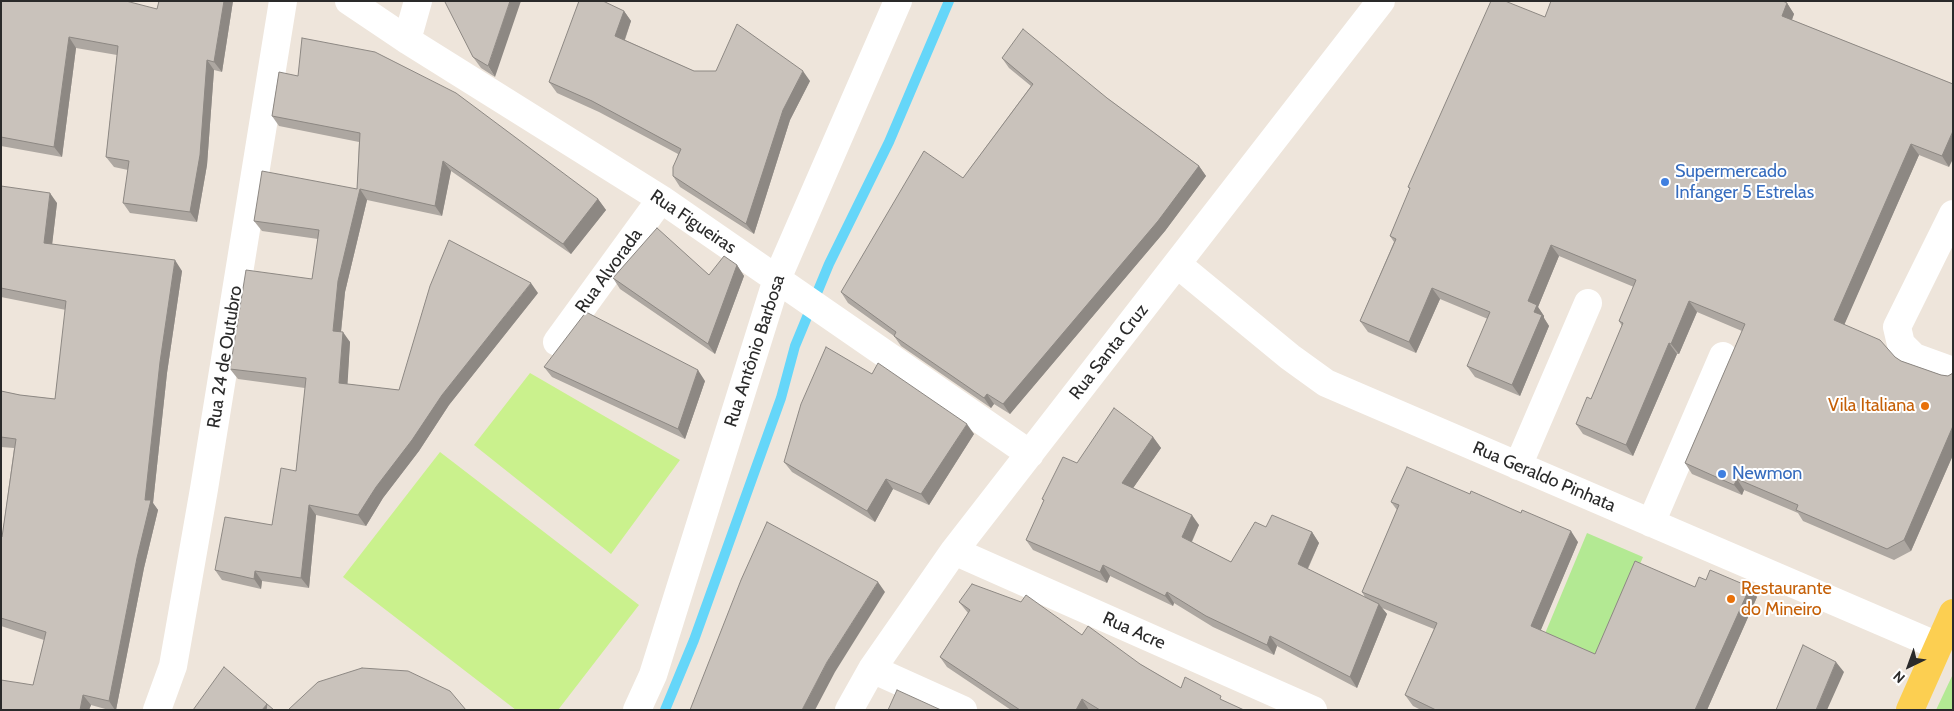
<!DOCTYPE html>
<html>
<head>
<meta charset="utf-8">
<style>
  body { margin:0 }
  #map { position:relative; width:1954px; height:711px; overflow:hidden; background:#eee5db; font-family:Cabin,sans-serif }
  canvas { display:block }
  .frame { position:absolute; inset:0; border:2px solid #2a2a2a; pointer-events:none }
  .north { position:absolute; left:1884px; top:641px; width:50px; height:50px; -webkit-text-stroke:4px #fff; paint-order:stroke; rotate:222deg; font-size:14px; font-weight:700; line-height:20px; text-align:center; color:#2a2a2a }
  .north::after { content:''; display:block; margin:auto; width:18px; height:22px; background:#2a2a2a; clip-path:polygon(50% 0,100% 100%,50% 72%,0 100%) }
</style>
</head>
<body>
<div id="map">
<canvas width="1954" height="711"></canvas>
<div class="frame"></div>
<div class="north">N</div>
</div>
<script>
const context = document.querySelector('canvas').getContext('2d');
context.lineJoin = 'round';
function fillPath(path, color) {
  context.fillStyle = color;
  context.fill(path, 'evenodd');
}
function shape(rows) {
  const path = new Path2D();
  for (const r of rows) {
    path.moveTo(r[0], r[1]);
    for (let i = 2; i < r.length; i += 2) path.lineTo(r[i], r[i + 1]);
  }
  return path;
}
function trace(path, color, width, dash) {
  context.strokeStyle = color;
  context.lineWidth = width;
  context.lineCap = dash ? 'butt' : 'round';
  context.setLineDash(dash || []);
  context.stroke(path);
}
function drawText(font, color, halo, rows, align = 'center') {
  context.font = font + ' Cabin,sans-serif';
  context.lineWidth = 4;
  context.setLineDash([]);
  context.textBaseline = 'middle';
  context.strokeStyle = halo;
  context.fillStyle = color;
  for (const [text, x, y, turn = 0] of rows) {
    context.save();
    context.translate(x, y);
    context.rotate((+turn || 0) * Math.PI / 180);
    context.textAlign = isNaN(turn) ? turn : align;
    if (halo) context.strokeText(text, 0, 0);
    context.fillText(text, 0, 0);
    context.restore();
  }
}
const green = shape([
  [1587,533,1643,557,1599,660,1544,636],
  [1953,674,1953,710,1936,710]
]);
const pitch = shape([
  [530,373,680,460,611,554,474,445],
  [440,452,639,605,558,710,516,710,343,577]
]);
const stream = shape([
  [665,710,694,640,781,398,795,346,829,264,889,142,949,1]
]);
const minor = shape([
  [349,1,407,40,661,199,1030,454],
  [407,40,418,1],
  [1953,214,1897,327,1901,344,1914,357,1953,371],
  [1177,264,1290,357,1326,383,1938,646],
  [557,342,661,199],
  [1518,466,1588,303],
  [1651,523,1723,356],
  [954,551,1313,710],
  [872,669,963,710],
  [157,710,173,666,204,489,283,1],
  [637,710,653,675,777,279,898,1],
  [849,710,872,669,954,551,1381,1]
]);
const major = shape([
  [1910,710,1953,613]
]);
const wall = shape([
  [1,1,157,9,159,1,233,1,222,72,214,70,207,165,197,222,130,213,123,203,128,170,114,167,106,157,117,55,76,48,62,157,1,146],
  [446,1,495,77,481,68,473,57],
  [1787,3,1794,14,1792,20,1953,84,1949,167,1919,155,1844,324,1901,361,1941,375,1948,376,1953,373,1953,455,1911,551,1894,560,1803,521,1798,513,1744,490,1742,495,1692,474,1685,463,1742,331,1697,312,1679,354,1677,354,1633,456,1583,434,1576,424,1591,399,1622,326,1619,321,1634,287,1559,256,1538,307,1544,316,1544,318,1549,326,1520,396,1475,377,1467,366,1488,319,1440,299,1416,353,1368,332,1360,321,1394,242,1390,236,1410,190,1408,187,1545,17],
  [624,11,631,21,625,40,694,71,810,81,790,120,754,234,680,187,673,176,678,154,599,112,557,93,549,82],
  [1002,58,1107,98,1199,166,1206,176,1165,231,1010,414,994,404,991,408,901,346,894,336,848,303,841,292,963,178,1031,86,1009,68],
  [279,72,598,199,606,210,571,254,451,171,442,216,367,200,345,292,341,332,350,342,347,384,399,390,538,293,449,405,419,451,383,498,366,526,316,515,309,588,262,581,261,589,222,580,215,570,272,525,296,471,305,388,238,379,230,369,312,279,318,239,262,231,254,221,357,189,359,142,279,126,272,116],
  [1,186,57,203,52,244,182,271,167,373,153,503,158,510,144,568,116,710,109,710,91,705,89,710,1,710,33,685,44,640,1,626,1,537,2,537,14,448,1,447,1,391,20,395,55,399,66,310,1,297],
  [737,265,744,276,715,354,620,289,613,278,709,275],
  [544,367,705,381,685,439,552,377],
  [974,434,929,505,893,489,875,522,792,472,784,462],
  [1153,437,1161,448,1133,488,1199,525,1192,542,1231,562,1266,527,1312,532,1319,543,1308,569,1365,597,1362,592,1397,510,1391,502,1578,542,1540,631,1595,654,1706,580,1757,597,1707,710,1421,710,1413,706,1405,695,1434,629,1382,608,1387,614,1357,688,1277,646,1274,655,1213,627,1174,603,1173,606,1110,576,1107,583,1033,550,1026,540,1044,501,1042,499,1077,463],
  [959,602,1082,635,1140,664,1181,688,1224,701,1244,710,1011,710,947,667,940,657,968,613]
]);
const shadedWall = shape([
  [224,1,233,1,222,72,214,62],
  [510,1,521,1,495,77,488,66],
  [1787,3,1794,14,1789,27,1782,16],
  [624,11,631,21,622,47,615,36],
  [69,37,76,48,62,157,54,147],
  [207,60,214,70,207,165,197,222,190,212],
  [803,71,810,81,790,120,754,234,746,224,783,110],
  [1953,131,1953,159,1949,167,1942,156],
  [1911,144,1919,155,1842,330,1834,320],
  [443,161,451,171,442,216,435,206],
  [1199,166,1206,176,1165,231,1010,414,1003,404],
  [360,189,367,200,345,292,340,341,333,331,338,281],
  [50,193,57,203,51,254,44,243],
  [598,199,606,210,571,254,563,244],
  [1551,245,1559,256,1538,307,1544,316,1544,318,1549,326,1520,396,1512,385,1534,312,1528,301],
  [175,260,182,271,167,373,153,503,158,510,144,568,116,710,115,710,109,701,137,558,145,500,160,362],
  [737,265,744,276,715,354,708,344],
  [531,283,538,293,449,405,419,451,383,498,366,526,358,515,376,487,442,395],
  [1432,288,1440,299,1416,353,1409,342],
  [1689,301,1697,312,1679,354,1671,344],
  [343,332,350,342,347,393,339,383],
  [1669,343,1677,354,1633,456,1626,445],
  [698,370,705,381,685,439,678,429],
  [987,394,994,404,991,408,984,398],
  [967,424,974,434,929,505,921,494],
  [1953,426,1953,455,1911,551,1904,540],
  [1153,437,1161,448,1129,494,1122,483],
  [886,479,893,489,875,522,867,511],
  [1737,479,1744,490,1742,495,1734,485],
  [309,505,316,515,309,588,301,578],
  [1192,515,1199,525,1189,547,1182,537],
  [1571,531,1578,542,1538,637,1531,626],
  [1312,532,1319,543,1305,574,1298,564],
  [1103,565,1110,576,1107,583,1100,572],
  [255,571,262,581,261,589,254,579],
  [878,582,885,592,835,672,815,710,802,710,827,662],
  [1750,587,1757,597,1707,710,1695,710],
  [1167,592,1174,603,1173,606,1165,596],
  [1379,604,1387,614,1357,688,1350,677],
  [1270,636,1277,646,1274,655,1267,645],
  [1836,662,1844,672,1827,710,1816,710],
  [83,695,91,705,89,710,80,710],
  [1082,699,1089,710,1076,710],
  [267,704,271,710,262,710]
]);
const building = shape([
  [1,1,126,1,157,9,159,1,224,1,214,62,207,60,200,155,190,212,123,203,129,161,106,157,118,46,69,37,54,147,1,137,1,1],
  [446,1,510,1,488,66,473,57,445,2,446,1],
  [579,1,603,1,624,11,615,36,694,71,716,71,737,24,803,71,783,110,746,224,673,176,673,167,681,149,592,101,549,82,579,1],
  [1491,1,1505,1,1545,17,1551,1,1783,1,1787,3,1782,16,1953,84,1953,131,1942,156,1911,144,1834,320,1880,340,1895,357,1901,361,1941,375,1948,376,1953,373,1953,426,1904,540,1887,549,1796,510,1798,505,1737,479,1734,485,1685,463,1745,324,1689,301,1671,344,1669,343,1626,445,1576,424,1587,397,1591,399,1623,323,1619,321,1636,280,1551,245,1528,301,1537,305,1534,312,1542,315,1512,385,1467,366,1490,312,1432,288,1409,342,1360,321,1396,239,1390,236,1410,188,1408,187,1491,1],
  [1023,29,1107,98,1199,166,1158,221,1003,404,987,394,984,398,894,336,896,332,841,292,924,151,963,178,1033,84,1002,58,1023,29],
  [302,38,375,52,456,93,598,199,563,244,443,161,435,206,360,189,338,281,333,331,343,332,339,383,399,390,430,286,449,240,531,283,442,395,412,440,376,487,358,515,309,505,301,578,255,571,254,579,215,570,225,517,272,525,281,468,296,471,306,378,230,369,246,270,312,279,319,230,254,221,262,171,357,189,360,133,272,116,279,72,298,76,302,38],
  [1,186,50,193,44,243,175,260,160,362,145,500,151,500,137,558,109,701,83,695,80,710,1,710,1,680,33,685,46,632,1,618,1,537,2,537,16,439,1,437,1,391,20,395,55,399,66,301,1,288,1,186],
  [657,228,709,275,724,256,737,265,708,344,613,278,657,228],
  [586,312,698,370,678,429,544,367,586,312],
  [826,347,872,374,878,363,967,424,921,494,886,479,867,511,784,462,801,404,826,347],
  [1114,408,1153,437,1122,483,1192,515,1182,537,1231,562,1255,522,1266,527,1272,515,1312,532,1298,564,1379,604,1350,677,1270,636,1267,645,1206,616,1167,592,1165,596,1103,565,1100,572,1026,540,1044,500,1042,499,1063,457,1077,463,1114,408],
  [1407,467,1470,494,1471,491,1521,513,1522,510,1571,531,1531,626,1595,654,1635,561,1695,587,1699,577,1706,580,1710,570,1750,587,1695,710,1436,710,1405,695,1437,623,1362,592,1399,505,1391,502,1407,467],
  [767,522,878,582,827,662,802,710,690,710,741,580,767,522],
  [972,584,1021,602,1026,595,1082,635,1088,626,1140,664,1181,688,1185,677,1221,696,1220,699,1244,710,1100,710,1082,699,1076,710,1020,710,940,657,970,610,959,602,972,584],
  [1803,645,1836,662,1816,710,1776,710,1803,645],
  [224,667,274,710,266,710,267,704,262,710,193,710,224,667],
  [362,668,408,671,450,691,466,710,288,710,318,682,362,668],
  [897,690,941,710,888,710,897,690]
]);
const markers = [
  [1665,182,5,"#3f7fe0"],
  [1925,406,5,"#e8710a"],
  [1722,474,5,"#3f7fe0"],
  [1731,599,5,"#e8710a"]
];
const shopNames = [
  ["Supermercado",1675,172],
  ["Infanger 5 Estrelas",1675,193],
  ["Newmon",1732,474]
];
const streetNames = [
  ["Rua Figueiras",693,222,34],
  ["Rua Alvorada",609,271,-54],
  ["Rua Antônio Barbosa",755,351,-72],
  ["Rua Santa Cruz",1109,352,-52],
  ["Rua 24 de Outubro",225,357,-81],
  ["Rua Geraldo Pinhata",1544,477,23],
  ["Rua Acre",1134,631,24]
];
const foodNames = [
  ["Vila Italiana",1915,406],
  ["Restaurante",1741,589,"left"],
  ["do Mineiro",1741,610,"left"]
];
fillPath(green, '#b3e993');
fillPath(pitch, '#caf18d');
trace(stream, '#65d6f9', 10);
trace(minor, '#fff', 28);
trace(major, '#fccf51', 28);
fillPath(wall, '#ada7a1');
fillPath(shadedWall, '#8d8883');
fillPath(building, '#c9c2bb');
trace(building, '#8d8883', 1);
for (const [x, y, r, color] of markers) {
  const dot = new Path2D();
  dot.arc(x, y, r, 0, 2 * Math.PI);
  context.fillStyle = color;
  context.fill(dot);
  trace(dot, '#fff', 2);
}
drawText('18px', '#366cbe', '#fff', shopNames, 'left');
drawText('18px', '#2a2a2a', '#fff', streetNames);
drawText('18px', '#c56008', '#fff', foodNames, 'right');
</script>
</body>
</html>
